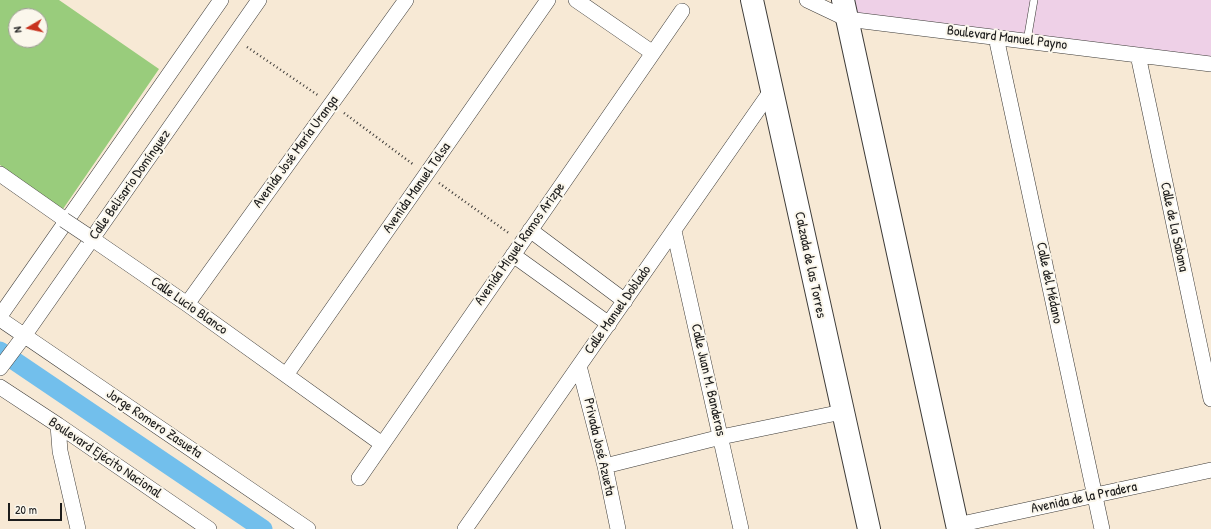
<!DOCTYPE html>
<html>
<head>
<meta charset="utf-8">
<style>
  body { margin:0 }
  #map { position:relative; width:1211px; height:529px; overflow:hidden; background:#f7e9d5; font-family:"Patrick Hand",sans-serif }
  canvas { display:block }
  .north { position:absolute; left:8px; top:8px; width:40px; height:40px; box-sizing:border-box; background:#fbf7ec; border:1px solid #a29f99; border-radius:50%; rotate:261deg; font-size:11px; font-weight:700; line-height:16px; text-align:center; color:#1c1c1c }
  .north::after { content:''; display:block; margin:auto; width:14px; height:18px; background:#c8321e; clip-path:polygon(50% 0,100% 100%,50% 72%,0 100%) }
  .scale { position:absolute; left:8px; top:503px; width:54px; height:18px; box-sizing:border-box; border:2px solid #1c1c1c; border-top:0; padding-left:5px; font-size:12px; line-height:14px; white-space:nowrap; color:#1c1c1c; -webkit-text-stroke:3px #fbf7ec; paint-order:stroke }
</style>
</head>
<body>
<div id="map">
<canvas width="1211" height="529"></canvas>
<div class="north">N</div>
<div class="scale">20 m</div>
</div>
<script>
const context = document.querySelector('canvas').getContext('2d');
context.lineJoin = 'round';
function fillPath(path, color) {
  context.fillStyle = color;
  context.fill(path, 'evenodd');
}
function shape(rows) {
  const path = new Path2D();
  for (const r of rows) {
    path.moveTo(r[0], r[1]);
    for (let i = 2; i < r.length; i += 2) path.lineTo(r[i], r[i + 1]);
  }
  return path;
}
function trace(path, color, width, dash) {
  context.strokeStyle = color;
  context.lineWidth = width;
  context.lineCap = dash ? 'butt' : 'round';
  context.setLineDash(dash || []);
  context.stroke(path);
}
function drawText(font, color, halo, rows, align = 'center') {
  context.font = font + ' "Patrick Hand",sans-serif';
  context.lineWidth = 4;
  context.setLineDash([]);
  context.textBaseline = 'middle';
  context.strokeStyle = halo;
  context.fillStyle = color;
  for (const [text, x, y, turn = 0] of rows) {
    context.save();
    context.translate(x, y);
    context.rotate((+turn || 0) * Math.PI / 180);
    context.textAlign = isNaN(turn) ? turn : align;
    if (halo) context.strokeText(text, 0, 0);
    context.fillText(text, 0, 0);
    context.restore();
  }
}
const built = shape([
  [843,0,1211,0,1211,64,847,19]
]);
const green = shape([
  [0,0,59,0,159,69,63,209,0,165],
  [16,16,40,16,40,40,16,40]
]);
const canal = shape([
  [0,351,263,529]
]);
const path = shape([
  [247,47,319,96],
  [344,113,414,165],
  [439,183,510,234]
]);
const service = shape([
  [1027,41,1034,0]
]);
const minor = shape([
  [576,0,653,53],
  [807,0,847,19,1211,64],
  [996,37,1102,529],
  [1138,55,1211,399],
  [0,174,67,221,64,220],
  [530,230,625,301],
  [674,231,741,529],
  [88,236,187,304,382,444],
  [513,255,609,324],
  [187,304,406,0],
  [0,316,221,0],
  [0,319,308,529],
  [579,366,605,466,618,529],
  [0,368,24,336,259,0],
  [286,375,548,0],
  [0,387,58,425,209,529],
  [58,425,60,451,78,529],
  [605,466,721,437,842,412],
  [359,478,682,11],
  [957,525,1211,470],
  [465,529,771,91]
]);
const primary = shape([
  [752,0,869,529],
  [843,0,958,529]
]);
const minorBridge = shape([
  [64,220,88,236]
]);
const streetNames = [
  ["Boulevard Manuel Payno",1007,38,7],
  ["Avenida José María Uranga",296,152,-54],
  ["Calle Belisario Domínguez",130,185,-55],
  ["Avenida Manuel Tolsa",417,188,-55],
  ["Calle de La Sabana",1174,227,78],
  ["Avenida Miguel Ramos Arizpe",520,244,-55],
  ["Calzada de las Torres",810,265,78],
  ["Calle del Médano",1049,283,78],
  ["Calle Lucio Blanco",189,306,35],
  ["Calle Manuel Doblado",618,310,-55],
  ["Calle Juan M. Banderas",708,380,77],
  ["Jorge Romero Zasueta",154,424,34],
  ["Privada José Azueta",599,447,77],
  ["Boulevard Ejécito Nacional",105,458,34],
  ["Avenida de la Pradera",1084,498,-12]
];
fillPath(built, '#eed0e7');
fillPath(green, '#99cc7c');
trace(canal, '#72bfec', 19);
trace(service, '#3d3b38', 8);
trace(minor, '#3d3b38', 16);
trace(primary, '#3d3b38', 24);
trace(path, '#3d3b38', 2.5, [1, 3]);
trace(service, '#fff', 7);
trace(minor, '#fff', 15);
trace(primary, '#fff', 22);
trace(minorBridge, '#3d3b38', 16, []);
trace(minorBridge, '#fff', 15);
drawText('14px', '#1c1c1c', '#fbf7ec', streetNames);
</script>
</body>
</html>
